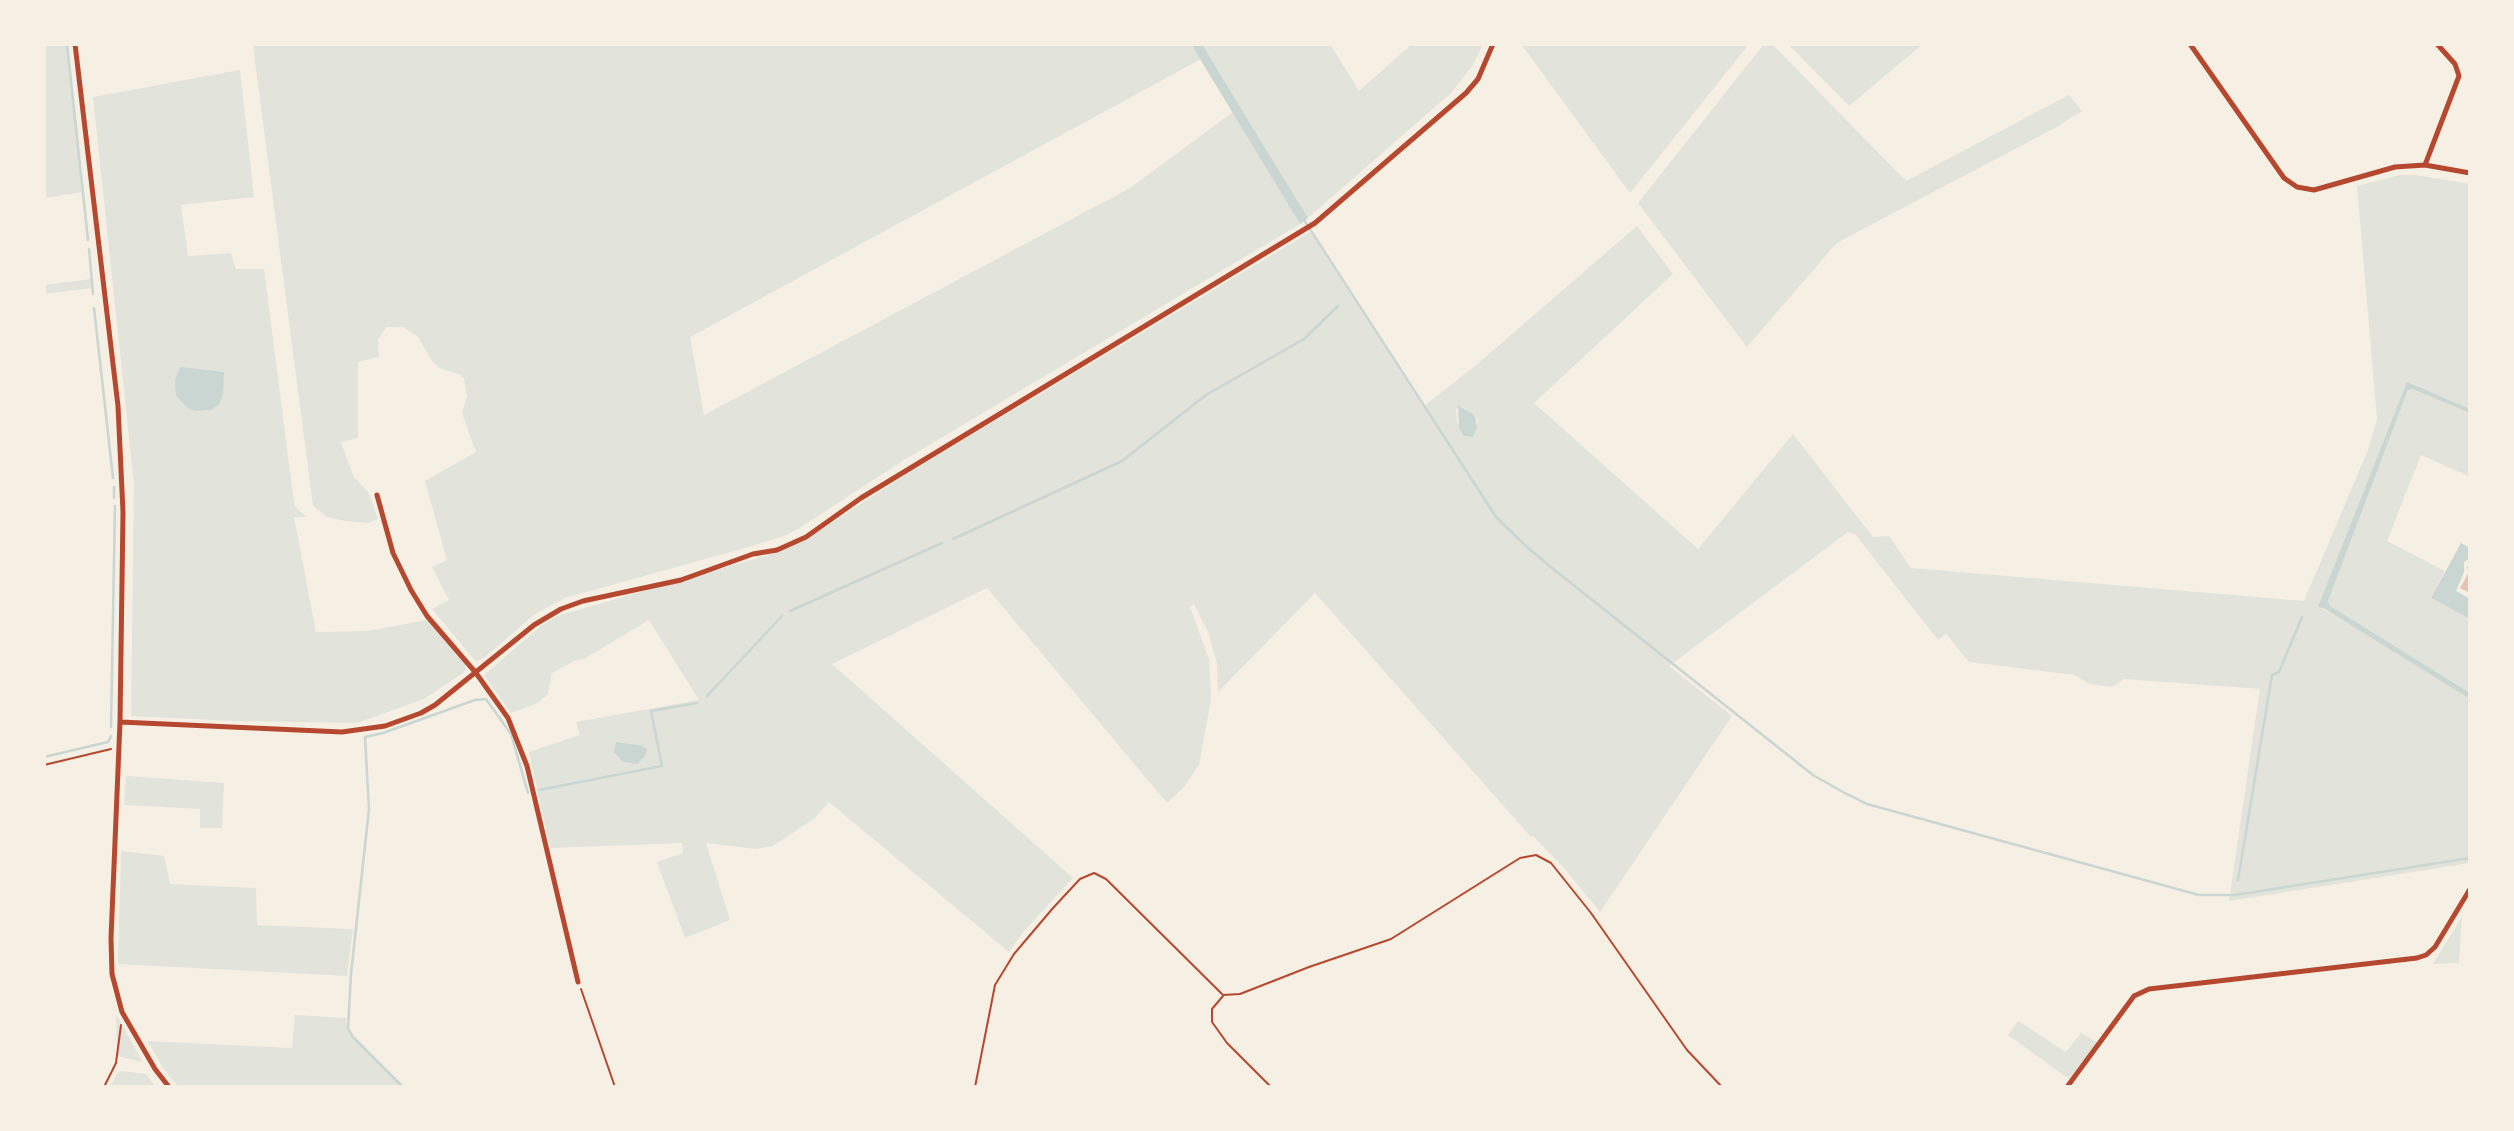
<!DOCTYPE html>
<html>
<head>
<meta charset="utf-8">
<style>
  body { margin:0 }
  #map { position:relative; width:2514px; height:1131px; overflow:hidden; background:#f6efe4; font-family:"IBM Plex Serif",serif }
  canvas { display:block }
  .frame { position:absolute; inset:0; border:46px solid #f6efe4; pointer-events:none }
</style>
</head>
<body>
<div id="map">
<canvas width="2514" height="1131"></canvas>
<div class="frame"></div>
</div>
<script>
const context = document.querySelector('canvas').getContext('2d');
context.lineJoin = 'round';
function fillPath(path, color) {
  context.fillStyle = color;
  context.fill(path, 'evenodd');
}
function shape(rows) {
  const path = new Path2D();
  for (const r of rows) {
    path.moveTo(r[0], r[1]);
    for (let i = 2; i < r.length; i += 2) path.lineTo(r[i], r[i + 1]);
  }
  return path;
}
function trace(path, color, width, dash) {
  context.strokeStyle = color;
  context.lineWidth = width;
  context.lineCap = dash ? 'butt' : 'round';
  context.setLineDash(dash || []);
  context.stroke(path);
}
const green = shape([
  [44,44,67,44,83,192,44,198],
  [238,44,1191,44,1201,59,690,337,704,415,1130,188,1233,112,1300,224,904,460,798,529,784,536,745,548,565,598,535,614,485,657,476,662,432,609,449,600,432,567,447,560,425,481,476,452,462,413,467,396,464,379,461,375,439,368,432,361,418,337,403,327,386,327,378,340,379,357,358,362,358,438,341,442,354,477,368,492,378,519,368,523,344,521,327,517,313,506,253,46,239,46],
  [1202,44,1330,44,1359,91,1412,44,1483,44,1473,65,1451,93,1308,218],
  [1521,44,1749,44,1630,193],
  [1764,44,1772,44,1906,181,2069,95,2082,111,2053,129,1842,240,1834,246,1747,347,1638,203],
  [1788,44,1923,44,1849,106],
  [240,70,254,197,181,205,188,256,231,253,236,269,264,269,293,495,295,506,306,517,294,517,316,632,368,631,427,620,465,664,466,669,463,673,424,699,357,723,235,721,131,716,134,485,93,97],
  [2400,175,2416,175,2470,184,2470,409,2407,383,2319,607,2356,627,2470,699,2470,863,2229,901,2260,689,2124,679,2112,687,2090,684,2074,675,1969,662,1946,634,1938,640,1855,534,1848,532,1669,666,1732,716,1600,912,1564,868,1533,836,1531,837,1315,593,1218,692,1217,664,1209,634,1194,604,1190,607,1209,659,1211,700,1199,765,1184,787,1167,803,987,588,832,664,1073,878,1024,931,1009,952,829,802,815,818,773,846,756,849,706,843,730,920,685,938,657,862,683,853,682,843,550,848,529,752,580,735,576,722,699,700,649,620,584,659,576,660,552,673,548,694,538,703,511,713,484,675,542,625,557,616,765,556,803,541,910,472,1310,232,1423,407,1475,366,1637,226,1673,274,1534,403,1698,549,1793,434,1873,537,1889,536,1911,568,2304,601,2368,450,2377,419,2357,186],
  [1461,406,1476,415,1478,422,1473,437,1457,422,1456,409],
  [617,742,640,745,637,763,623,762,615,752],
  [92,279,93,288,44,294,44,285],
  [2412,389,2470,413,2470,477,2421,455,2387,541,2445,571,2431,598,2470,619,2470,693,2329,606,2328,601,2408,390],
  [126,776,224,783,222,828,200,828,200,809,124,805],
  [121,851,164,856,170,884,256,888,257,925,353,929,347,976,118,964],
  [2462,917,2459,963,2433,964,2442,949],
  [116,1014,136,1050,142,1062,117,1056],
  [295,1015,346,1018,347,1028,354,1040,367,1049,402,1085,397,1087,178,1087,164,1069,147,1041,292,1048],
  [2018,1021,2066,1052,2081,1033,2098,1043,2069,1079,2008,1035],
  [122,1071,146,1074,156,1087,110,1087,118,1072]
]);
const water = shape([
  [1191,44,1202,44,1253,128,1308,218,1300,224],
  [180,367,224,372,223,394,219,404,211,410,196,411,189,409,176,396,175,380],
  [2407,382,2470,409,2470,413,2412,389,2408,390,2328,601,2330,606,2470,693,2470,699,2325,609,2318,607],
  [1458,405,1475,415,1477,427,1473,437,1464,436,1459,428],
  [2461,543,2470,548,2470,558,2464,562,2464,572,2456,591,2470,599,2470,619,2431,598],
  [616,742,640,745,647,749,645,756,637,764,623,762,614,752]
]);
const stream = shape([
  [67,44,88,240],
  [1304,220,1496,517,1528,548,1557,572,1813,775,1841,791,1867,804,2199,895,2235,895,2470,858],
  [89,249,93,294],
  [94,308,113,478],
  [114,487,114,498],
  [953,539,1122,461,1206,395,1304,339,1338,306],
  [790,611,942,543],
  [707,696,782,616],
  [111,727,115,506],
  [44,757,108,742,111,736],
  [539,790,662,766,651,711,697,703],
  [2238,880,2272,675,2279,672,2302,617],
  [403,1087,353,1037,348,1028,351,974,369,809,365,737,383,733,475,700,486,699,511,734,528,793]
]);
const building = shape([
  [2470,562,2470,593,2460,588,2469,572,2467,567]
]);
const path = shape([
  [44,765,111,749],
  [581,989,615,1087],
  [1223,995,1240,994,1309,967,1391,939,1520,858,1536,855,1551,863,1591,913,1687,1050,1722,1087],
  [1223,996,1212,1009,1212,1022,1227,1043,1271,1087],
  [104,1087,116,1063,121,1025],
  [975,1087,995,985,1014,954,1053,908,1080,879,1094,873,1106,879,1222,994]
]);
const minor = shape([
  [75,44,118,406,123,512,120,722,111,938,112,974,122,1012,155,1069,169,1087],
  [2190,44,2284,178,2297,187,2314,190,2395,167,2425,165,2470,173],
  [2425,165,2459,76,2455,64,2437,44],
  [377,495,393,553,411,590,427,616,476,673,508,718,527,766,578,982],
  [120,722,342,732,385,726,421,713,435,705,534,625,561,609,583,601,681,580,753,554,777,550,806,537,861,498,1315,223,1466,93,1478,79,1493,44],
  [2067,1087,2134,996,2149,989,2417,958,2426,955,2435,947,2470,889]
]);
fillPath(green, '#e2e4dc');
fillPath(water, '#c9d6d2');
trace(stream, '#c9d6d2', 2.5);
fillPath(building, '#e6c5b7');
trace(path, '#b5482f', 2);
trace(minor, '#b5482f', 5);
</script>
</body>
</html>
